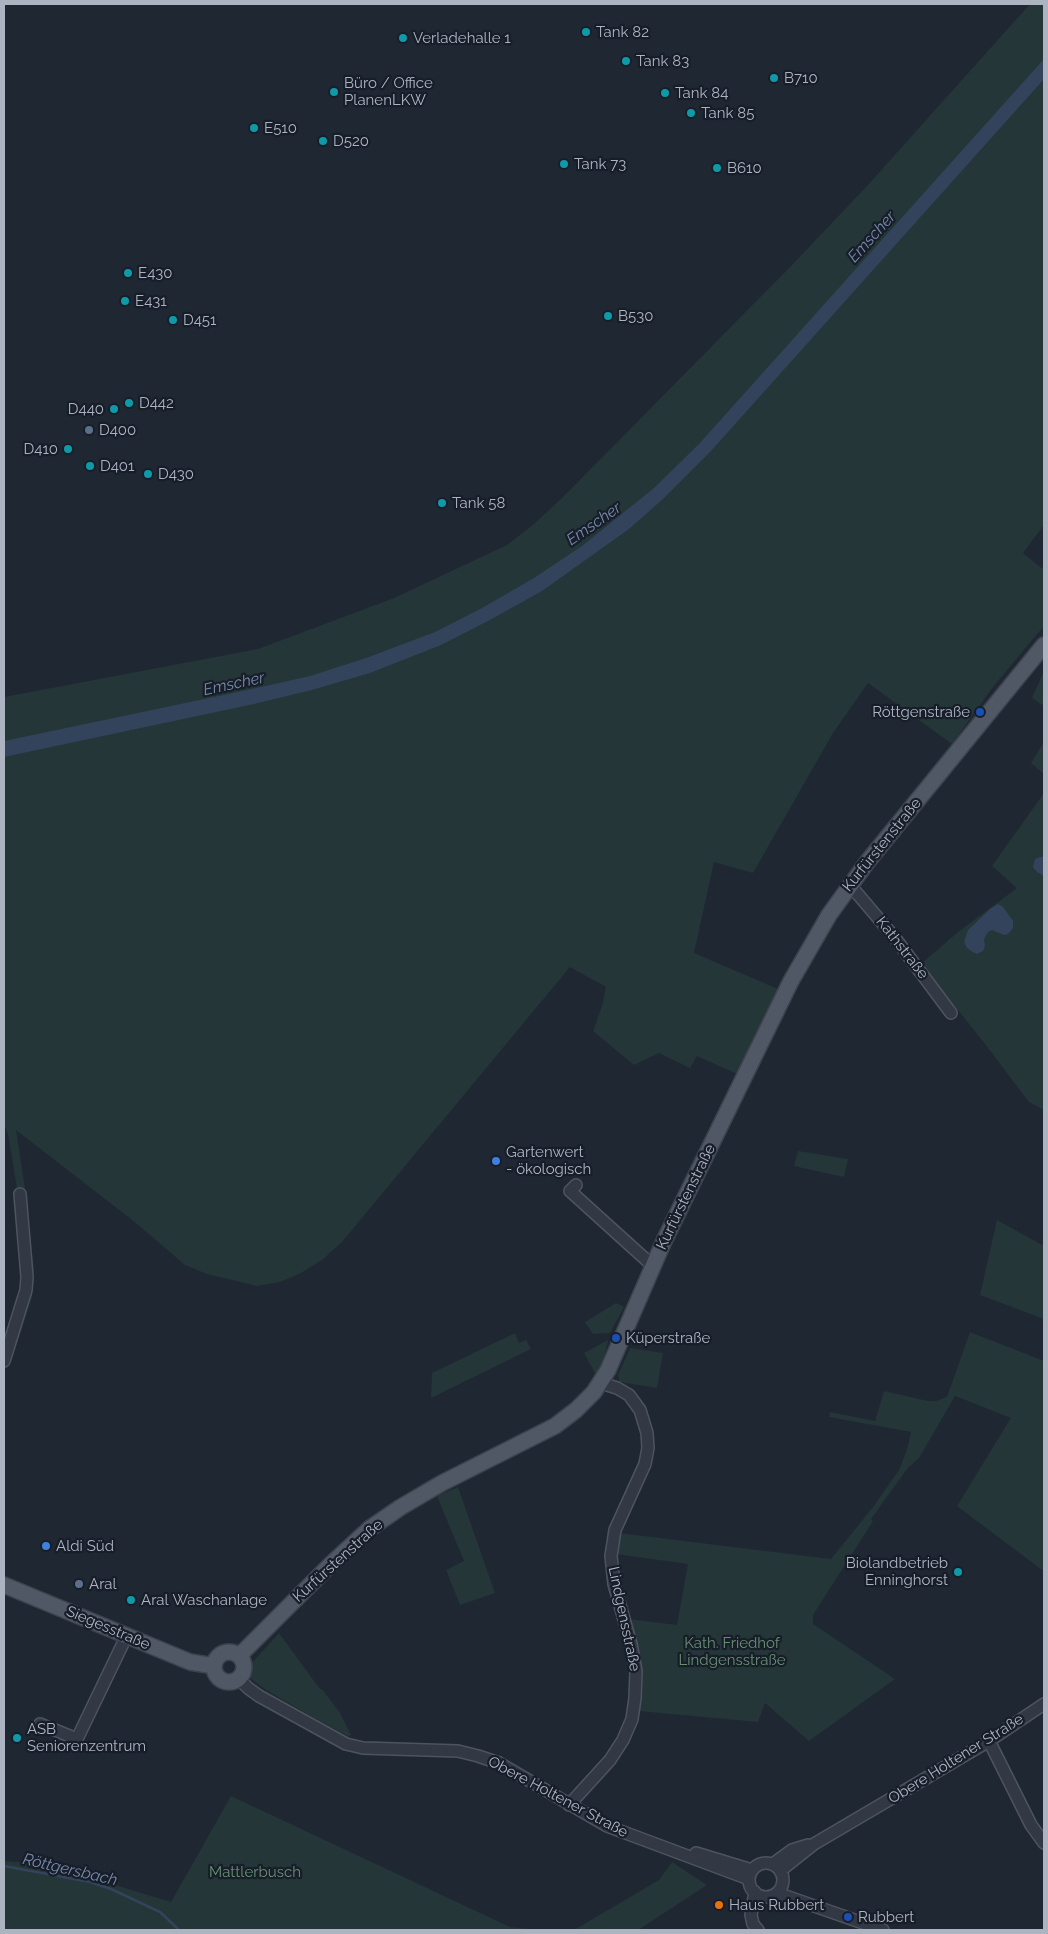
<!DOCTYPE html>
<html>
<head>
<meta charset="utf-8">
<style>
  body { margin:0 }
  #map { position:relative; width:1048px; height:1934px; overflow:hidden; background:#1f2733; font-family:Raleway,sans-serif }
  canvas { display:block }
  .frame { position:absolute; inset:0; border:5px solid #acb4c2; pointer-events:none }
</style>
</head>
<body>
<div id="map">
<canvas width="1048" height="1934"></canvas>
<div class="frame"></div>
</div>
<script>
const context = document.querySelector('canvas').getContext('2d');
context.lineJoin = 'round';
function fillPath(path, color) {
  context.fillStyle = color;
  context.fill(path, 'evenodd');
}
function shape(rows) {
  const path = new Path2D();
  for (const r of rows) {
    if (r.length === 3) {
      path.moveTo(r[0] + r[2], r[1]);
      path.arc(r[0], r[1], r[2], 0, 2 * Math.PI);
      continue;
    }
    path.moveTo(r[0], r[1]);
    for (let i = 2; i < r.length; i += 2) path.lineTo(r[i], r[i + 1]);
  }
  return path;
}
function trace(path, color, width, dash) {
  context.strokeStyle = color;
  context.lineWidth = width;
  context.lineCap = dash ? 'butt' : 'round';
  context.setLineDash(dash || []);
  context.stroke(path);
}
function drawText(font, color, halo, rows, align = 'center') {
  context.font = font + ' Raleway,sans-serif';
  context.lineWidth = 4.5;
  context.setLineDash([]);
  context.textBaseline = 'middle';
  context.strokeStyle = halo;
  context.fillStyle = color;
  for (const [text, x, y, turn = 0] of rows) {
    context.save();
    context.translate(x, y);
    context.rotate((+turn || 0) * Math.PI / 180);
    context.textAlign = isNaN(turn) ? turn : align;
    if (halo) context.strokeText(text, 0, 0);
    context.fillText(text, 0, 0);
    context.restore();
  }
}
const green = shape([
  [1030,4,1044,4,1044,525,1023,553,1044,570,1044,626,993,687,952,744,868,683,833,733,753,873,714,862,694,953,778,989,737,1074,697,1056,690,1068,659,1053,634,1065,593,1031,602,1006,606,987,570,967,342,1242,322,1260,299,1274,280,1282,257,1286,207,1274,185,1265,136,1223,16,1130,26,1195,34,1270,32,1297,12,1360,7,1356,25,1302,18,1194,8,1134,4,1125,4,697,258,649,394,598,507,545,534,524,564,496,793,264,867,186],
  [1044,671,1044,706,1032,698],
  [1044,742,1044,774,1031,763],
  [1044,793,1044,1110,1029,1102,985,1044,921,964,958,932,1017,888,992,866],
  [798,1151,848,1159,844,1177,794,1166],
  [997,1220,1044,1246,1044,1319,980,1295],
  [616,1303,624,1307,610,1333,593,1334,585,1322],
  [970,1332,1044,1361,1044,1568,1042,1570,957,1506,1011,1418,955,1396,919,1458,907,1469,871,1519,873,1521,813,1615,813,1624,895,1679,809,1741,765,1703,758,1722,639,1711,642,1674,629,1619,677,1625,688,1564,615,1554,619,1533,831,1559,873,1507,899,1470,907,1450,911,1432,829,1417,830,1412,875,1421,884,1391,928,1401,936,1401,947,1397],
  [515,1333,519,1343,526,1340,531,1349,431,1398,432,1373],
  [608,1340,604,1359,596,1375,584,1353],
  [630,1348,663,1353,657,1388,620,1382,618,1375],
  [458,1487,495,1593,460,1605,446,1570,464,1561,437,1496],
  [279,1633,320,1689,322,1689,340,1713,351,1735,348,1736,314,1718,266,1690,250,1678,251,1664],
  [231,1796,510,1927,530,1929,531,1930,4,1930,4,1861,50,1865,171,1902],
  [672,1862,707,1885,638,1930,574,1930,659,1880]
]);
const water = shape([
  [1044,59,1044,79,711,451,663,499,629,529,542,591,490,620,441,645,370,673,312,690,254,704,4,757,4,741,252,689,310,676,366,658,435,632,482,608,534,578,582,546,654,488,699,444],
  [1040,857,1044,857,1044,876,1037,872,1033,867,1035,859],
  [998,904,1003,907,1013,921,1013,928,1008,934,1004,935,992,930,988,932,984,939,985,946,983,951,977,954,971,951,967,948,964,942,968,930,990,909]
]);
const stream = shape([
  [4,1866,90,1882,111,1889,160,1912,179,1930]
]);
const minor = shape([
  [850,885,895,938,951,1013],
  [576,1185,570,1191,653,1266],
  [4,1361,26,1290,27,1277,20,1194],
  [238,1678,248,1688,259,1696,346,1744,363,1748,458,1751,478,1756,499,1763,607,1826,749,1879],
  [40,1724,77,1739,127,1635],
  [989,1741,1031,1825,1044,1843],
  [569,1805,610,1760,623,1740,632,1719,635,1698,636,1671,631,1644,614,1584,611,1556,615,1530,645,1464,648,1448,647,1433,640,1410,629,1395,617,1388,601,1383],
  [696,1853,752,1870],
  [766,1880,17],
  [773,1864,792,1850,808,1845],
  [780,1871,814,1844,989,1741,1044,1704],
  [755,1892,751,1915,753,1924,758,1930],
  [777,1893,883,1930]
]);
const major = shape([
  [4,1585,190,1662,214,1666],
  [229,1667,15],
  [239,1656,330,1565,369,1529,401,1507,442,1483,555,1426,576,1410,594,1392,608,1370,664,1241,791,981,829,915,868,861,1044,645]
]);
const markers = [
  [586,32,5,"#0f9aa8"],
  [403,38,5,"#0f9aa8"],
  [626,61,5,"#0f9aa8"],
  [774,78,5,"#0f9aa8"],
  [334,92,5,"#0f9aa8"],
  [665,93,5,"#0f9aa8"],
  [691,113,5,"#0f9aa8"],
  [254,128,5,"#0f9aa8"],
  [323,141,5,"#0f9aa8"],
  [564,164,5,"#0f9aa8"],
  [717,168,5,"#0f9aa8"],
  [128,273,5,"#0f9aa8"],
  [125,301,5,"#0f9aa8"],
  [608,316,5,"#0f9aa8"],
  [173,320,5,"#0f9aa8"],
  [129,403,5,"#0f9aa8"],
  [114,409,5,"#0f9aa8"],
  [89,430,5,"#5c6f8a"],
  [68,449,5,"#0f9aa8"],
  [90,466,5,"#0f9aa8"],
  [148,474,5,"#0f9aa8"],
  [442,503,5,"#0f9aa8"],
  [980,712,5,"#1a4fb4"],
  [496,1161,5,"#3f7fe0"],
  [616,1338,5,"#1a4fb4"],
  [46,1546,5,"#3f7fe0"],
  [958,1572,5,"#0f9aa8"],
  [79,1584,5,"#5c6f8a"],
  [131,1600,5,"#0f9aa8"],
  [17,1738,5,"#0f9aa8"],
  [719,1905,5,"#e8710a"],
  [848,1917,5,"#1a4fb4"]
];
const poiNames = [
  ["Tank 82",596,32],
  ["Verladehalle 1",413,38],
  ["Tank 83",636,61],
  ["B710",784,78],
  ["Büro / Office",344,83],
  ["PlanenLKW",344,100],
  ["Tank 84",675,93],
  ["Tank 85",701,113],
  ["E510",264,128],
  ["D520",333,141],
  ["Tank 73",574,164],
  ["B610",727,168],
  ["E430",138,273],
  ["E431",135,301],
  ["B530",618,316],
  ["D451",183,320],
  ["D442",139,403],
  ["D440",104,409,"right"],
  ["D400",99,430],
  ["D410",58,449,"right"],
  ["D401",100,466],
  ["D430",158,474],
  ["Tank 58",452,503],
  ["Röttgenstraße",970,712,"right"],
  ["Gartenwert",506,1152],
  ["- ökologisch",506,1169],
  ["Küperstraße",626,1338],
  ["Aldi Süd",56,1546],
  ["Biolandbetrieb",948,1563,"right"],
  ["Enninghorst",948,1580,"right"],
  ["Aral",89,1584],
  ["Aral Waschanlage",141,1600],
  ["ASB",27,1729],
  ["Seniorenzentrum",27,1746],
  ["Haus Rubbert",729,1905],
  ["Rubbert",858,1917]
];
const streetNames = [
  ["Kurfürstenstraße",882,845,-51],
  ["Kathstraße",902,948,52],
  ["Kurfürstenstraße",686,1197,-64],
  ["Kurfürstenstraße",338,1561,-42],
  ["Lindgensstraße",624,1619,78],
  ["Siegesstraße",108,1628,23],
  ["Obere Holtener Straße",956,1759,-32],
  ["Obere Holtener Straße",558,1797,28]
];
const parkNames = [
  ["Kath. Friedhof",732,1643],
  ["Lindgensstraße",732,1660],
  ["Mattlerbusch",255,1872]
];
const waterNames = [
  ["Emscher",872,237,-48],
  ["Emscher",594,524,-35],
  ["Emscher",234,684,-12],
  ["Röttgersbach",70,1870,13]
];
fillPath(green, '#243637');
fillPath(water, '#33435b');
trace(stream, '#33435b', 2.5);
trace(minor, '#4d5460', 14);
trace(major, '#3c424e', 18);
trace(minor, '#323944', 11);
trace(major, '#505865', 15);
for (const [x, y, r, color] of markers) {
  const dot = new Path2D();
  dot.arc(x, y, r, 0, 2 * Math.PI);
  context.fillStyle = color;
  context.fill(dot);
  trace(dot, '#181e29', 2);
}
drawText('15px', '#acb4c2', '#181e29', poiNames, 'left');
drawText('15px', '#acb4c2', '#181e29', streetNames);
drawText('15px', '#669071', '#181e29', parkNames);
drawText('italic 16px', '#758aaa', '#181e29', waterNames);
</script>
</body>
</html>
